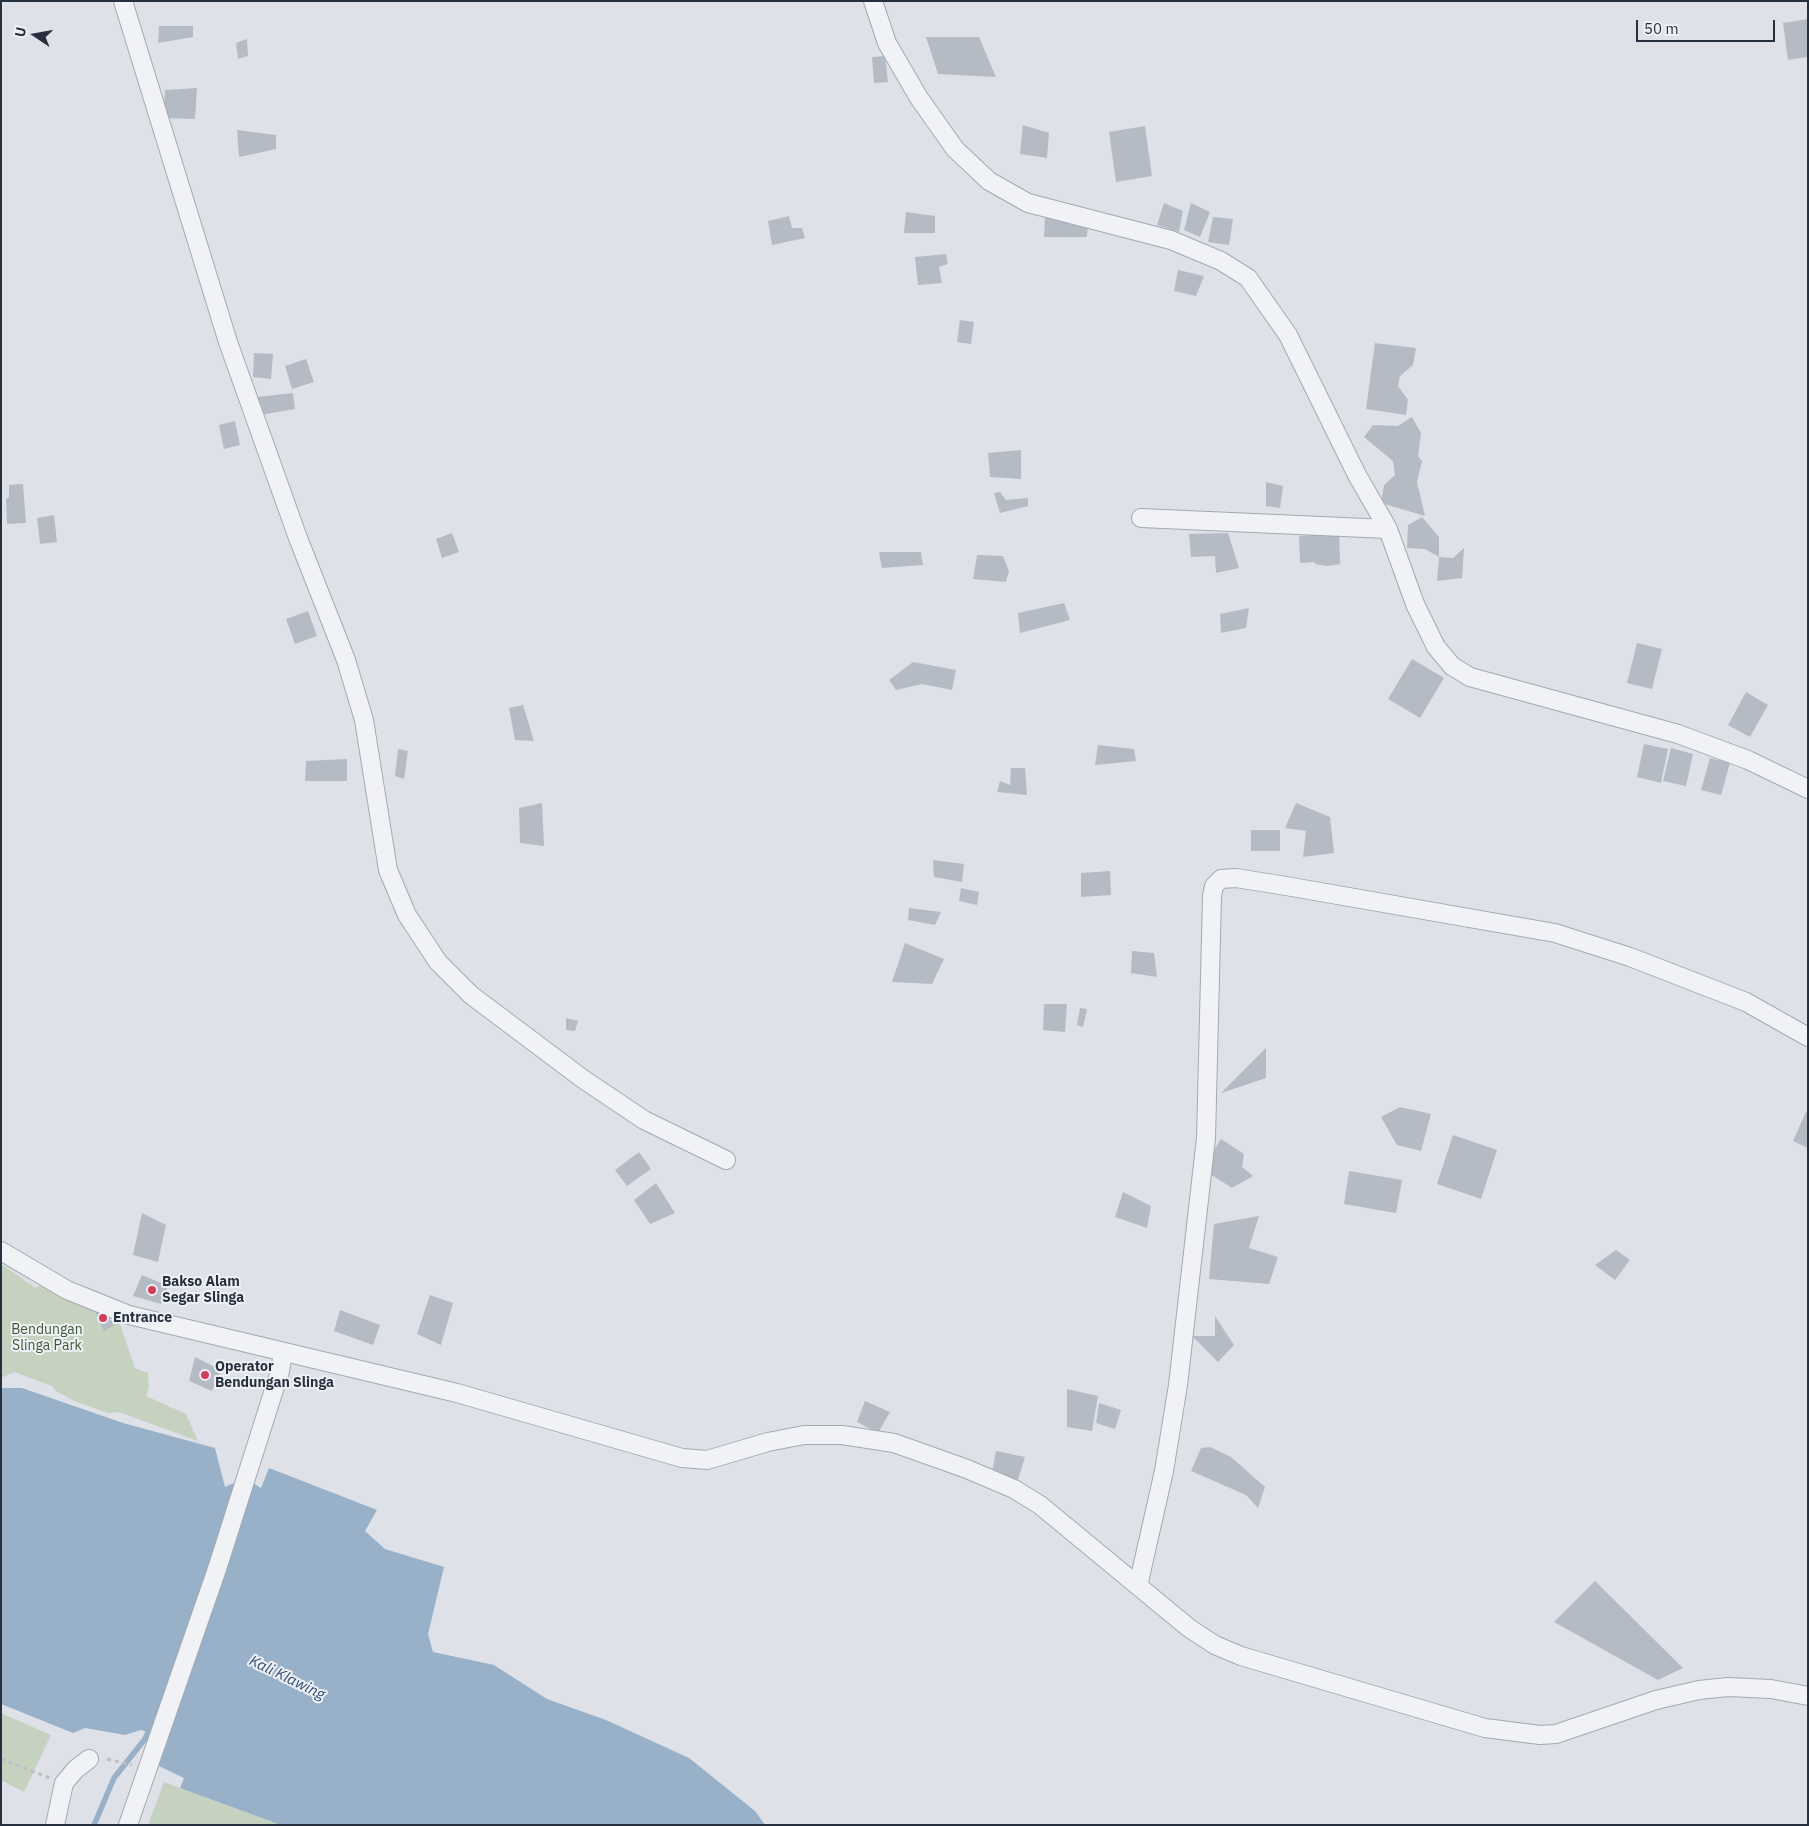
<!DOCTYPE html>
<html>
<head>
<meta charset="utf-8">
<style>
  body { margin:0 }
  #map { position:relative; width:1809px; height:1826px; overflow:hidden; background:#dee2e8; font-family:"IBM Plex Sans",sans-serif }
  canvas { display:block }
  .frame { position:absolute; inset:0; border:2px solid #27303e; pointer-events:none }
  .north { position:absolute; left:10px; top:10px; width:50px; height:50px; -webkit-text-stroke:4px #edf0f5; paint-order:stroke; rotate:282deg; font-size:14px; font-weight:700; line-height:20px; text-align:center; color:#27303e }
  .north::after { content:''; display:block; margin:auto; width:18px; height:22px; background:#27303e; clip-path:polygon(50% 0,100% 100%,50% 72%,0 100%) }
  .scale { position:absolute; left:1636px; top:20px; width:139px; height:22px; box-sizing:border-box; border:2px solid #27303e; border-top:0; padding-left:6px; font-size:15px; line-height:18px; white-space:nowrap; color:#27303e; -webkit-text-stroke:4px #edf0f5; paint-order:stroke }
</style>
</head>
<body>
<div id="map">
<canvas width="1809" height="1826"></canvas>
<div class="frame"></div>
<div class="north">U</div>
<div class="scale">50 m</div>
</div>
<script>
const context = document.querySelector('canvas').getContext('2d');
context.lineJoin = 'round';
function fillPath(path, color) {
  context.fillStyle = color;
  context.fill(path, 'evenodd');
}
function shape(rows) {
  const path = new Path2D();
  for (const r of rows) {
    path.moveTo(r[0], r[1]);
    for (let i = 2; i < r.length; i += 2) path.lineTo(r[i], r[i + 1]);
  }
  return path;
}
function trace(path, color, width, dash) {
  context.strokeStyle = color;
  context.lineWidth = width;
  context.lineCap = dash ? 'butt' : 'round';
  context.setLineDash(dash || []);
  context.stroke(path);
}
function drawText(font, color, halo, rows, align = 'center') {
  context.font = font + ' "IBM Plex Sans",sans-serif';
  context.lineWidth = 4;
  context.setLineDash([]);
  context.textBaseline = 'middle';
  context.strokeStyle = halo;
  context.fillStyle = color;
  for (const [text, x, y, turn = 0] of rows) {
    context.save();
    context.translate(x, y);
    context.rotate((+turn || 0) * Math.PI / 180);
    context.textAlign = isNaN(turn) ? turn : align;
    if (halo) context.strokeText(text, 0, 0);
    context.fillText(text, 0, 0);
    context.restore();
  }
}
const green = shape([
  [1,1264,36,1288,41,1285,90,1305,93,1312,120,1324,135,1368,148,1373,149,1386,146,1396,186,1414,198,1441,119,1412,108,1413,74,1401,56,1391,52,1386,14,1372,1,1378],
  [1,1713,51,1735,24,1792,1,1780],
  [164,1782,180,1788,281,1825,148,1825]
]);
const water = shape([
  [1,1388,22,1388,123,1423,215,1448,225,1487,245,1478,261,1488,269,1468,377,1510,365,1531,385,1549,444,1567,428,1634,433,1652,494,1665,547,1699,606,1720,689,1758,755,1811,765,1825,281,1825,180,1788,184,1778,159,1766,168,1738,141,1730,125,1735,85,1728,73,1733,1,1704]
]);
const stream = shape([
  [94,1825,114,1778,145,1739,151,1725]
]);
const building = shape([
  [1808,19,1808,57,1788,60,1783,23],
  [159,26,193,26,193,37,158,43],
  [926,37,979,37,996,77,938,74],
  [247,39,248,56,238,59,236,43],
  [885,56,888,82,874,83,872,57],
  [197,88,195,119,163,118,165,90],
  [1023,125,1049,133,1047,158,1020,154],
  [1145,126,1152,176,1116,182,1109,132],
  [237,130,276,135,276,149,239,157],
  [1164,203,1183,211,1179,232,1157,225],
  [1191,203,1210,212,1200,237,1184,230],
  [906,212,935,216,935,233,904,233],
  [789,216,792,228,802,228,805,238,772,245,768,221],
  [1045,216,1088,222,1087,237,1044,237],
  [1213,217,1233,219,1229,245,1208,242],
  [946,254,948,264,939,267,942,283,918,285,915,257],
  [1178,270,1204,276,1196,296,1174,291],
  [960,320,974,322,971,344,957,342],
  [1375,343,1416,348,1413,365,1400,376,1398,386,1408,400,1406,415,1366,409],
  [254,353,273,354,271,379,253,377],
  [306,359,314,382,292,389,285,366],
  [293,393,295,409,260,415,257,397],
  [1412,417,1421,433,1418,456,1422,461,1417,482,1425,516,1381,503,1384,485,1395,475,1393,461,1364,437,1373,425,1398,426],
  [235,421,240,445,224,449,219,425],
  [1021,450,1021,479,990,477,988,453],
  [1266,482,1283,486,1280,508,1266,506],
  [23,484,26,523,7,524,6,499,9,497,9,485],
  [1000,492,1006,500,1028,498,1028,506,1000,513,994,493],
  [54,515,57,542,40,544,37,518],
  [1422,517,1439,537,1439,557,1425,549,1407,548,1408,525],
  [1314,527,1339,527,1340,564,1327,566,1315,564,1315,562,1300,563,1299,536,1314,535],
  [452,533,459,552,442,558,436,539],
  [1228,533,1239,568,1216,573,1215,556,1191,557,1189,534],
  [1464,548,1462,578,1437,581,1439,557,1453,558],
  [879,552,921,552,923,565,882,568],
  [977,555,1003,556,1009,571,1006,582,973,579],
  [1064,603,1070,620,1020,633,1018,613],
  [1249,608,1246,628,1221,633,1220,614],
  [308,611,317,636,295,644,286,619],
  [1637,643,1662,649,1652,689,1627,683],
  [1412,659,1444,678,1420,718,1388,699],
  [913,662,956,670,952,690,922,684,896,690,889,680],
  [1746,692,1768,705,1750,737,1728,725],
  [523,705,534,741,515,740,509,708],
  [1644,744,1668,749,1661,783,1637,777],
  [1098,745,1134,749,1136,761,1095,765],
  [1671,748,1693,754,1686,786,1663,781],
  [398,749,408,751,404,779,395,776],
  [1710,758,1730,763,1721,795,1701,790],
  [347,759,347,781,305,781,306,761],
  [1011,768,1025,768,1027,795,997,792,1000,781,1010,785],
  [542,803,544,846,520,843,519,808],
  [1296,803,1330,817,1334,853,1303,857,1306,831,1285,828],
  [1251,830,1280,830,1280,851,1251,851],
  [933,860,964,864,962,882,934,877],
  [1110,871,1111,895,1081,897,1081,873],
  [961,888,979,892,977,905,959,901],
  [909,908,941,912,935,925,908,920],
  [905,943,944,959,932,984,892,982],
  [1132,951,1154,953,1157,977,1131,973],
  [1044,1004,1067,1004,1065,1032,1043,1030],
  [1080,1008,1087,1009,1083,1027,1077,1025],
  [566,1018,578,1021,575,1031,566,1030],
  [1266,1048,1266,1078,1221,1093],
  [1400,1107,1431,1114,1421,1151,1397,1145,1381,1117],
  [1806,1112,1808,1113,1808,1148,1793,1141],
  [1453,1135,1497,1150,1481,1199,1437,1184],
  [1221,1139,1244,1154,1242,1167,1253,1176,1232,1188,1202,1169],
  [639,1152,651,1169,627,1186,615,1170],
  [1349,1171,1402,1180,1396,1213,1344,1204],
  [656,1183,675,1213,650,1224,634,1200],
  [1123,1192,1151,1206,1147,1228,1115,1217],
  [142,1213,166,1225,158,1262,133,1255],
  [1259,1216,1249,1248,1278,1257,1269,1284,1209,1279,1214,1224],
  [1616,1250,1630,1260,1615,1280,1595,1265],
  [142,1275,168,1286,161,1304,133,1296],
  [430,1295,453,1303,441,1345,417,1334],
  [101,1306,114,1325,104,1331,94,1310],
  [340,1310,380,1325,373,1345,334,1331],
  [1215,1316,1234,1345,1218,1362,1192,1336,1215,1336],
  [195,1357,221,1370,212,1391,189,1381],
  [1067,1389,1098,1396,1092,1431,1067,1427],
  [865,1401,890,1412,878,1433,857,1422],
  [1099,1403,1121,1410,1115,1429,1096,1423],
  [1210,1447,1231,1457,1265,1487,1258,1508,1246,1495,1191,1471,1201,1448],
  [996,1451,1025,1457,1018,1480,992,1472],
  [1595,1581,1683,1668,1658,1680,1554,1622]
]);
const path = shape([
  [1,1759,50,1778],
  [107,1759,132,1765]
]);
const minor = shape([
  [123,1,228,342,298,538,346,660,364,720,388,870,407,915,438,962,471,995,583,1079,644,1120,726,1160],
  [873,1,887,43,919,98,955,149,989,181,1028,203,1171,240,1221,261,1248,278,1288,335,1357,475,1388,529,1415,604,1436,647,1452,666,1470,677,1678,734,1748,760,1808,789],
  [1141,518,1388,529],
  [1,1251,67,1290,129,1315,457,1393,682,1458,707,1460,768,1442,804,1435,842,1435,894,1443,967,1469,1014,1489,1040,1505,1189,1628,1215,1645,1241,1656,1485,1728,1540,1735,1556,1734,1656,1700,1699,1690,1728,1687,1771,1689,1808,1696],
  [1138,1586,1164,1471,1178,1385,1206,1138,1212,896,1214,886,1221,879,1236,878,1286,886,1555,933,1630,957,1746,1002,1808,1037],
  [55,1825,64,1783,76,1769,89,1759],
  [128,1825,217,1569,280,1371,283,1353]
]);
const markers = [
  [152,1290,5,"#cf4057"],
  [103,1318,5,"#cf4057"],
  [205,1375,5,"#cf4057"]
];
const poiNames = [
  ["Bakso Alam",162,1282],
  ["Segar Slinga",162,1298],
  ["Entrance",113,1318],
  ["Operator",215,1367],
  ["Bendungan Slinga",215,1383]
];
const parkNames = [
  ["Bendungan",47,1330],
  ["Slinga Park",47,1346]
];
const waterNames = [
  ["Kali Klawing",287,1678,26]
];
fillPath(green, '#c4d2bf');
fillPath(water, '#98b0c8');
trace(stream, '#98b0c8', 5.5);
fillPath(building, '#b5bbc4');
trace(minor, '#a3a9b2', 20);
trace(path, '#bcc0c6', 3, [4, 4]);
trace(minor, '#f0f2f6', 18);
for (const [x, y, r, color] of markers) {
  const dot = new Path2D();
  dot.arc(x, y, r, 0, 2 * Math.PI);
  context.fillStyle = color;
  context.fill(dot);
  trace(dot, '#edf0f5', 2);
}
drawText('bold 14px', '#27303e', '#edf0f5', poiNames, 'left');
drawText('14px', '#3b5a34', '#edf0f5', parkNames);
drawText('italic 15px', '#314e73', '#edf0f5', waterNames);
</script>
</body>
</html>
